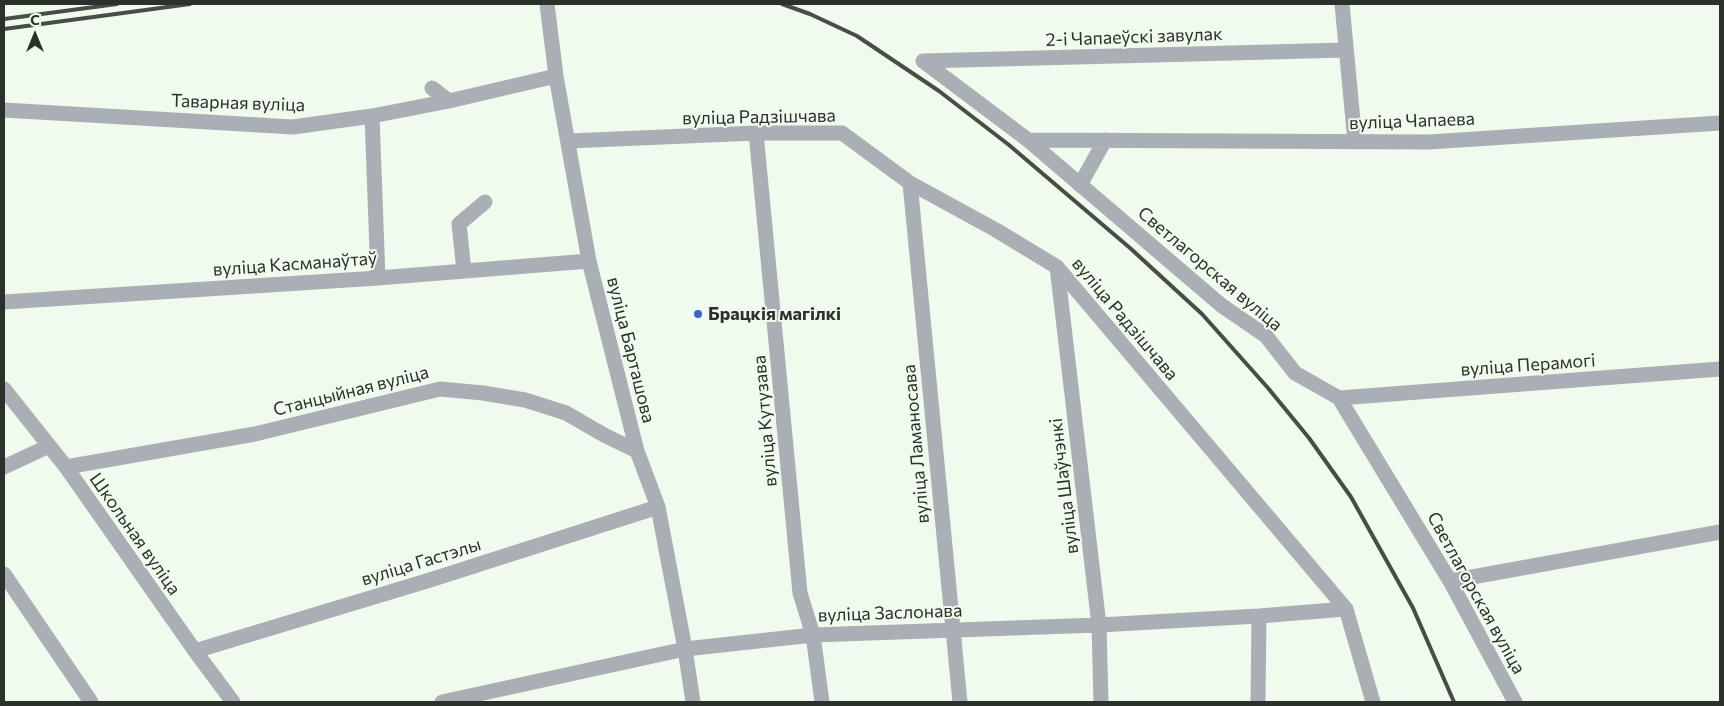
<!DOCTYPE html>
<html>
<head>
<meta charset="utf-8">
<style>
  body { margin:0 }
  #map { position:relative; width:1724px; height:706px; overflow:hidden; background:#effbec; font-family:Commissioner,sans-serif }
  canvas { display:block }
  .frame { position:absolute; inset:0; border:5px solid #2c312b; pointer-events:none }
  .north { position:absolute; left:10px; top:10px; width:50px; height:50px; -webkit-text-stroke:4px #effbec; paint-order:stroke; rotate:0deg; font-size:14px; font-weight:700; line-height:20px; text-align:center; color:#2c312b }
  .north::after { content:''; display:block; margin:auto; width:18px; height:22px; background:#2c312b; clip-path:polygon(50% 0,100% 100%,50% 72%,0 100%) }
</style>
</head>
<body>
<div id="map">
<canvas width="1724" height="706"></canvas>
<div class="frame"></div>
<div class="north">С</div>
</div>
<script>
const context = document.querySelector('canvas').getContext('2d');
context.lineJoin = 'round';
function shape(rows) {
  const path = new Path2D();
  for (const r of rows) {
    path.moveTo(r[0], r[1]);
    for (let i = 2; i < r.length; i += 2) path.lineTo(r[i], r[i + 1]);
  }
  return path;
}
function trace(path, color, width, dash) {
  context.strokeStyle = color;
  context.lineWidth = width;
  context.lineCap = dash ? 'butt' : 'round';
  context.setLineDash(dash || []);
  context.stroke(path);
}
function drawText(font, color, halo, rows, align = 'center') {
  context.font = font + ' Commissioner,sans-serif';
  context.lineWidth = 4;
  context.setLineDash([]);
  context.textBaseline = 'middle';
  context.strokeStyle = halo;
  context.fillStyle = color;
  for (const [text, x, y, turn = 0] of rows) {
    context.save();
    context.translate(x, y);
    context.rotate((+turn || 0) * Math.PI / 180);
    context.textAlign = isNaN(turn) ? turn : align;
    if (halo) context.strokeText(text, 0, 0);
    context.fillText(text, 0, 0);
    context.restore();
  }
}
const minor = shape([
  [547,4,556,76,589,261,637,451,658,507,685,649,693,702],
  [1342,4,1355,142],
  [923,61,1028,140,1221,305,1266,336,1295,373,1339,398,1450,581,1515,702],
  [923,61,1346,50],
  [432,88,449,101],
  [4,110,293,127,372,116,449,101,556,76],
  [372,116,378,278],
  [756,133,800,593,813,635,822,702],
  [1028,140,1429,142,1720,123],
  [569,141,756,133,842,133,910,183,996,230,1057,267,1346,609,1373,702],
  [910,183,960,702],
  [1080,185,1105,140],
  [1057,267,1099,625,1101,702],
  [464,271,459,224,485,202],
  [4,302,378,278,589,261],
  [4,389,66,467,195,651,233,702],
  [1339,398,1720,369],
  [4,467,49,446],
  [66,467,255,434,440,389,483,393,525,400,566,413,604,435,637,451],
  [4,574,91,702],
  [1450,581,1720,532],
  [195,651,430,580,658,507],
  [442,702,685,649,813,635,1099,625,1259,616,1346,609],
  [1258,702,1259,616]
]);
const rail = shape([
  [782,4,810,14,857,36,939,91,1009,145,1130,248,1202,314,1268,388,1309,438,1351,497,1413,608,1454,702],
  [4,19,117,4],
  [4,29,190,4]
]);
const markers = [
  [698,314,5,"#395fd0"]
];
const streetNames = [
  ["2-і Чапаеўскі завулак",1134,37,-2],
  ["Таварная вуліца",238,103,2],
  ["вуліца Радзішчава",759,117,-1],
  ["вуліца Чапаева",1412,121,-2],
  ["вуліца Касманаўтаў",295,264,-4],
  ["Светлагорская вуліца",1210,269,40],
  ["вуліца Радзішчава",1125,319,50],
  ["вуліца Барташова",631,350,76],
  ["вуліца Перамогі",1528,365,-4],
  ["Станцыйная вуліца",351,391,-14],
  ["вуліца Кутузава",765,421,-95],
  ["вуліца Ламаносава",916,444,-95],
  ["вуліца Шаўчэнкі",1064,486,-97],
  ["Школьная вуліца",135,534,55],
  ["вуліца Гастэлы",421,562,-17],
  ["Светлагорская вуліца",1476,593,61],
  ["вуліца Заслонава",890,613,-2]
];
const poiNames = [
  ["Брацкія магілкі",708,314]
];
trace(minor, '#aaaeb5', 15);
trace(rail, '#484e47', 4);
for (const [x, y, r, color] of markers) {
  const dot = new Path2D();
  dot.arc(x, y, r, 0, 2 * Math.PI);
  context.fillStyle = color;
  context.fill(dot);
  trace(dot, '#effbec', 2);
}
drawText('18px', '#2c312b', '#effbec', streetNames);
drawText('bold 18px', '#2c312b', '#effbec', poiNames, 'left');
</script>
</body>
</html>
